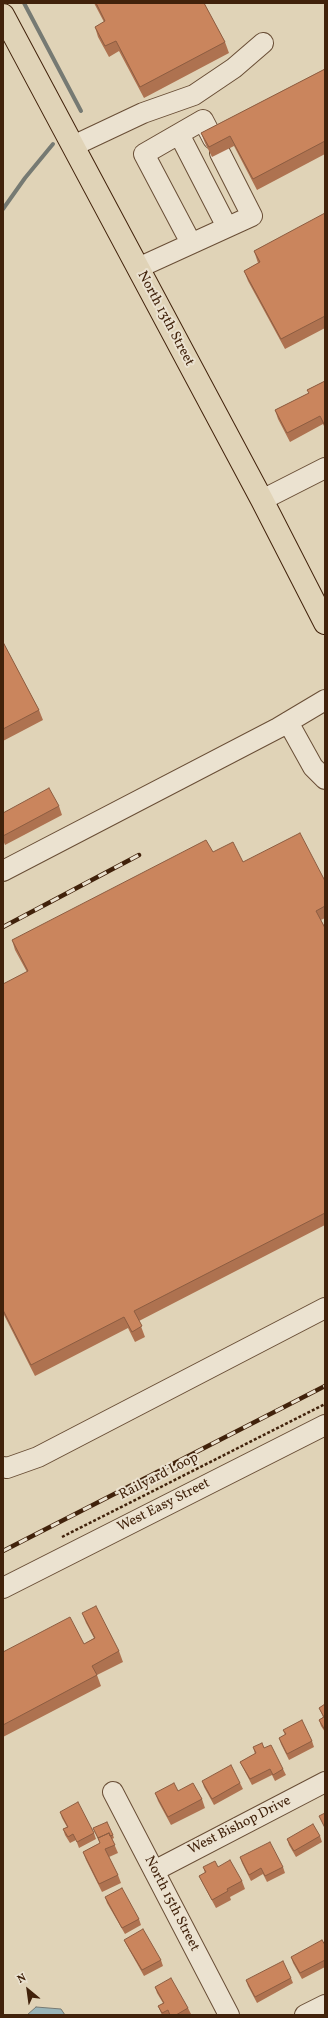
<!DOCTYPE html>
<html>
<head>
<meta charset="utf-8">
<style>
  body { margin:0 }
  #map { position:relative; width:328px; height:2018px; overflow:hidden; background:#e0d3b7; font-family:Vollkorn,serif }
  canvas { display:block }
  .frame { position:absolute; inset:0; border:4px solid #41220b; pointer-events:none }
  .north { position:absolute; left:8px; top:1970px; width:40px; height:40px; -webkit-text-stroke:3px #ebe2d0; paint-order:stroke; rotate:331deg; font-size:11px; font-weight:700; line-height:16px; text-align:center; color:#41220b }
  .north::after { content:''; display:block; margin:auto; width:14px; height:18px; background:#41220b; clip-path:polygon(50% 0,100% 100%,50% 72%,0 100%) }
</style>
</head>
<body>
<div id="map">
<canvas width="328" height="2018"></canvas>
<div class="frame"></div>
<div class="north">N</div>
</div>
<script>
const context = document.querySelector('canvas').getContext('2d');
context.lineJoin = 'round';
function fillPath(path, color) {
  context.fillStyle = color;
  context.fill(path, 'evenodd');
}
function shape(rows) {
  const path = new Path2D();
  for (const r of rows) {
    path.moveTo(r[0], r[1]);
    for (let i = 2; i < r.length; i += 2) path.lineTo(r[i], r[i + 1]);
  }
  return path;
}
function trace(path, color, width, dash) {
  context.strokeStyle = color;
  context.lineWidth = width;
  context.lineCap = dash ? 'butt' : 'round';
  context.setLineDash(dash || []);
  context.stroke(path);
}
function drawText(font, color, halo, rows, align = 'center') {
  context.font = font + ' Vollkorn,serif';
  context.lineWidth = 4;
  context.setLineDash([]);
  context.textBaseline = 'middle';
  context.strokeStyle = halo;
  context.fillStyle = color;
  for (const [text, x, y, turn = 0] of rows) {
    context.save();
    context.translate(x, y);
    context.rotate((+turn || 0) * Math.PI / 180);
    context.textAlign = isNaN(turn) ? turn : align;
    if (halo) context.strokeText(text, 0, 0);
    context.fillText(text, 0, 0);
    context.restore();
  }
}
const water = shape([
  [36,2007,61,2009,65,2015,27,2015,36,2007]
]);
const stream = shape([
  [24,3,81,111],
  [3,209,25,178,53,144]
]);
const path = shape([
  [62,1537,325,1404]
]);
const minor = shape([
  [179,134,227,227],
  [73,146,143,113,194,95,234,68,263,43],
  [191,243,144,154,203,120,213,139],
  [138,268,252,216,220,153],
  [262,500,325,468],
  [288,722,313,767,325,779],
  [3,871,278,728,325,700],
  [3,1467,7,1468,38,1457,325,1308],
  [3,1588,325,1425],
  [113,1792,229,2015],
  [154,1871,325,1782],
  [305,2015,325,2005]
]);
const major = shape([
  [3,15,262,500,325,623]
]);
const rail = shape([
  [3,927,139,855],
  [3,1551,325,1386]
]);
const wall = shape([
  [94,3,204,3,225,42,229,53,144,98,119,51,109,57,98,37,95,27,104,22],
  [325,69,325,154,257,190,234,146,212,157,205,143,201,133],
  [325,214,325,328,285,349,248,281,244,271,258,263,254,251],
  [325,381,325,428,323,424,290,442,278,419,275,410,309,393,307,390],
  [3,642,39,710,43,720,3,741],
  [59,806,62,815,5,845,3,840,3,813],
  [213,852,243,862,325,881,325,918,321,920,325,928,325,1225,139,1321,145,1337,135,1342,128,1328,35,1376,3,1313,3,984,27,972,15,950,12,940],
  [82,1613,119,1651,123,1662,97,1675,101,1686,3,1737,3,1652,84,1644,94,1638,86,1623],
  [325,1704,325,1732,321,1726,319,1720,323,1717,319,1708],
  [283,1730,312,1741,314,1747,289,1760,281,1744,279,1738,285,1735],
  [253,1747,264,1748,283,1769,286,1775,275,1781,272,1775,252,1785,243,1768,240,1762,255,1754],
  [202,1781,240,1783,243,1789,214,1805,204,1787],
  [178,1791,202,1799,205,1808,171,1825,158,1801,155,1793],
  [60,1812,94,1833,96,1839,79,1848,76,1840,70,1843,65,1835,63,1829,67,1827,62,1818],
  [93,1828,113,1835,114,1838,112,1839,118,1853,109,1857,118,1875,121,1883,102,1892,86,1860,83,1852,100,1843],
  [320,1836,322,1842,296,1857,289,1845,287,1839],
  [240,1857,283,1867,285,1873,267,1882,263,1874,251,1881,242,1863],
  [203,1867,218,1867,242,1881,245,1889,230,1897,231,1900,216,1908,203,1884,199,1876,205,1873],
  [105,1897,139,1919,141,1925,125,1934,107,1903],
  [124,1940,161,1960,163,1966,144,1976,127,1946],
  [325,1945,325,1967,302,1979,293,1963,291,1957],
  [291,1978,293,1983,257,2003,248,1986,246,1980],
  [155,1987,188,2008,191,2014,188,2015,162,2015,158,2006,163,2003,157,1993]
]);
const building = shape([
  [96,3,204,3,225,42,140,87,116,41,105,46,95,27,105,21,96,3],
  [325,69,325,141,253,179,230,136,209,147,201,133,325,69],
  [325,213,325,316,281,339,244,271,260,262,254,251,325,213],
  [325,381,325,424,324,424,320,416,287,433,275,410,309,393,307,390,325,381],
  [3,642,39,710,3,729,3,642],
  [49,788,59,806,3,836,3,813,49,788],
  [300,833,325,881,325,906,316,911,325,928,325,1213,134,1311,142,1326,132,1332,124,1317,31,1365,3,1310,3,984,28,971,12,940,206,840,213,852,233,842,243,862,300,833],
  [96,1606,119,1651,92,1666,97,1675,3,1725,3,1652,70,1617,84,1644,95,1638,82,1613,96,1606],
  [325,1704,325,1730,319,1720,324,1717,319,1708,325,1704],
  [302,1720,312,1741,287,1754,279,1738,286,1734,283,1730,302,1720],
  [262,1743,264,1748,271,1745,283,1769,273,1775,270,1769,250,1779,240,1762,256,1753,253,1747,262,1743],
  [231,1765,240,1783,212,1799,202,1781,231,1765],
  [174,1783,178,1791,193,1783,202,1799,168,1817,155,1793,174,1783],
  [78,1802,94,1833,77,1842,73,1834,68,1837,63,1829,68,1827,60,1812,78,1802],
  [325,1813,325,1828,319,1816,325,1813],
  [107,1822,113,1835,110,1836,109,1833,98,1838,93,1828,107,1822],
  [313,1824,320,1836,294,1851,287,1839,313,1824],
  [109,1833,115,1845,105,1849,118,1875,99,1884,83,1852,100,1843,98,1838,109,1833],
  [270,1842,283,1867,265,1876,261,1868,249,1875,240,1857,270,1842],
  [230,1860,242,1881,227,1889,228,1891,212,1900,199,1876,206,1872,203,1867,215,1861,218,1867,230,1860],
  [122,1888,139,1919,122,1928,105,1897,122,1888],
  [143,1929,161,1960,142,1970,124,1940,143,1929],
  [322,1940,325,1945,325,1960,300,1973,291,1957,322,1940],
  [283,1961,291,1978,255,1997,246,1980,283,1961],
  [171,1978,188,2008,176,2015,170,2015,168,2010,162,2013,158,2006,164,2003,155,1987,171,1978]
]);
const streetNames = [
  ["North 13th Street",165,319,62],
  ["Railyard Loop",159,1477,-27],
  ["West Easy Street",164,1506,-27],
  ["West Bishop Drive",240,1826,-27],
  ["North 15th Street",171,1904,63]
];
fillPath(water, '#99b5b9');
trace(water, '#767a73', 1);
trace(stream, '#767a73', 4);
trace(minor, '#694e36', 22);
trace(major, '#41220b', 24);
trace(path, '#41220b', 2.5, [3, 2]);
trace(minor, '#ebe2d0', 20);
trace(major, '#e0d3b7', 22);
trace(rail, '#41220b', 4.5);
trace(rail, '#ebe2d0', 3, [9]);
fillPath(wall, '#ae7250');
fillPath(building, '#ca855d');
trace(building, '#8d5d41', 1);
drawText('14px', '#41220b', '#ebe2d0', streetNames);
</script>
</body>
</html>
